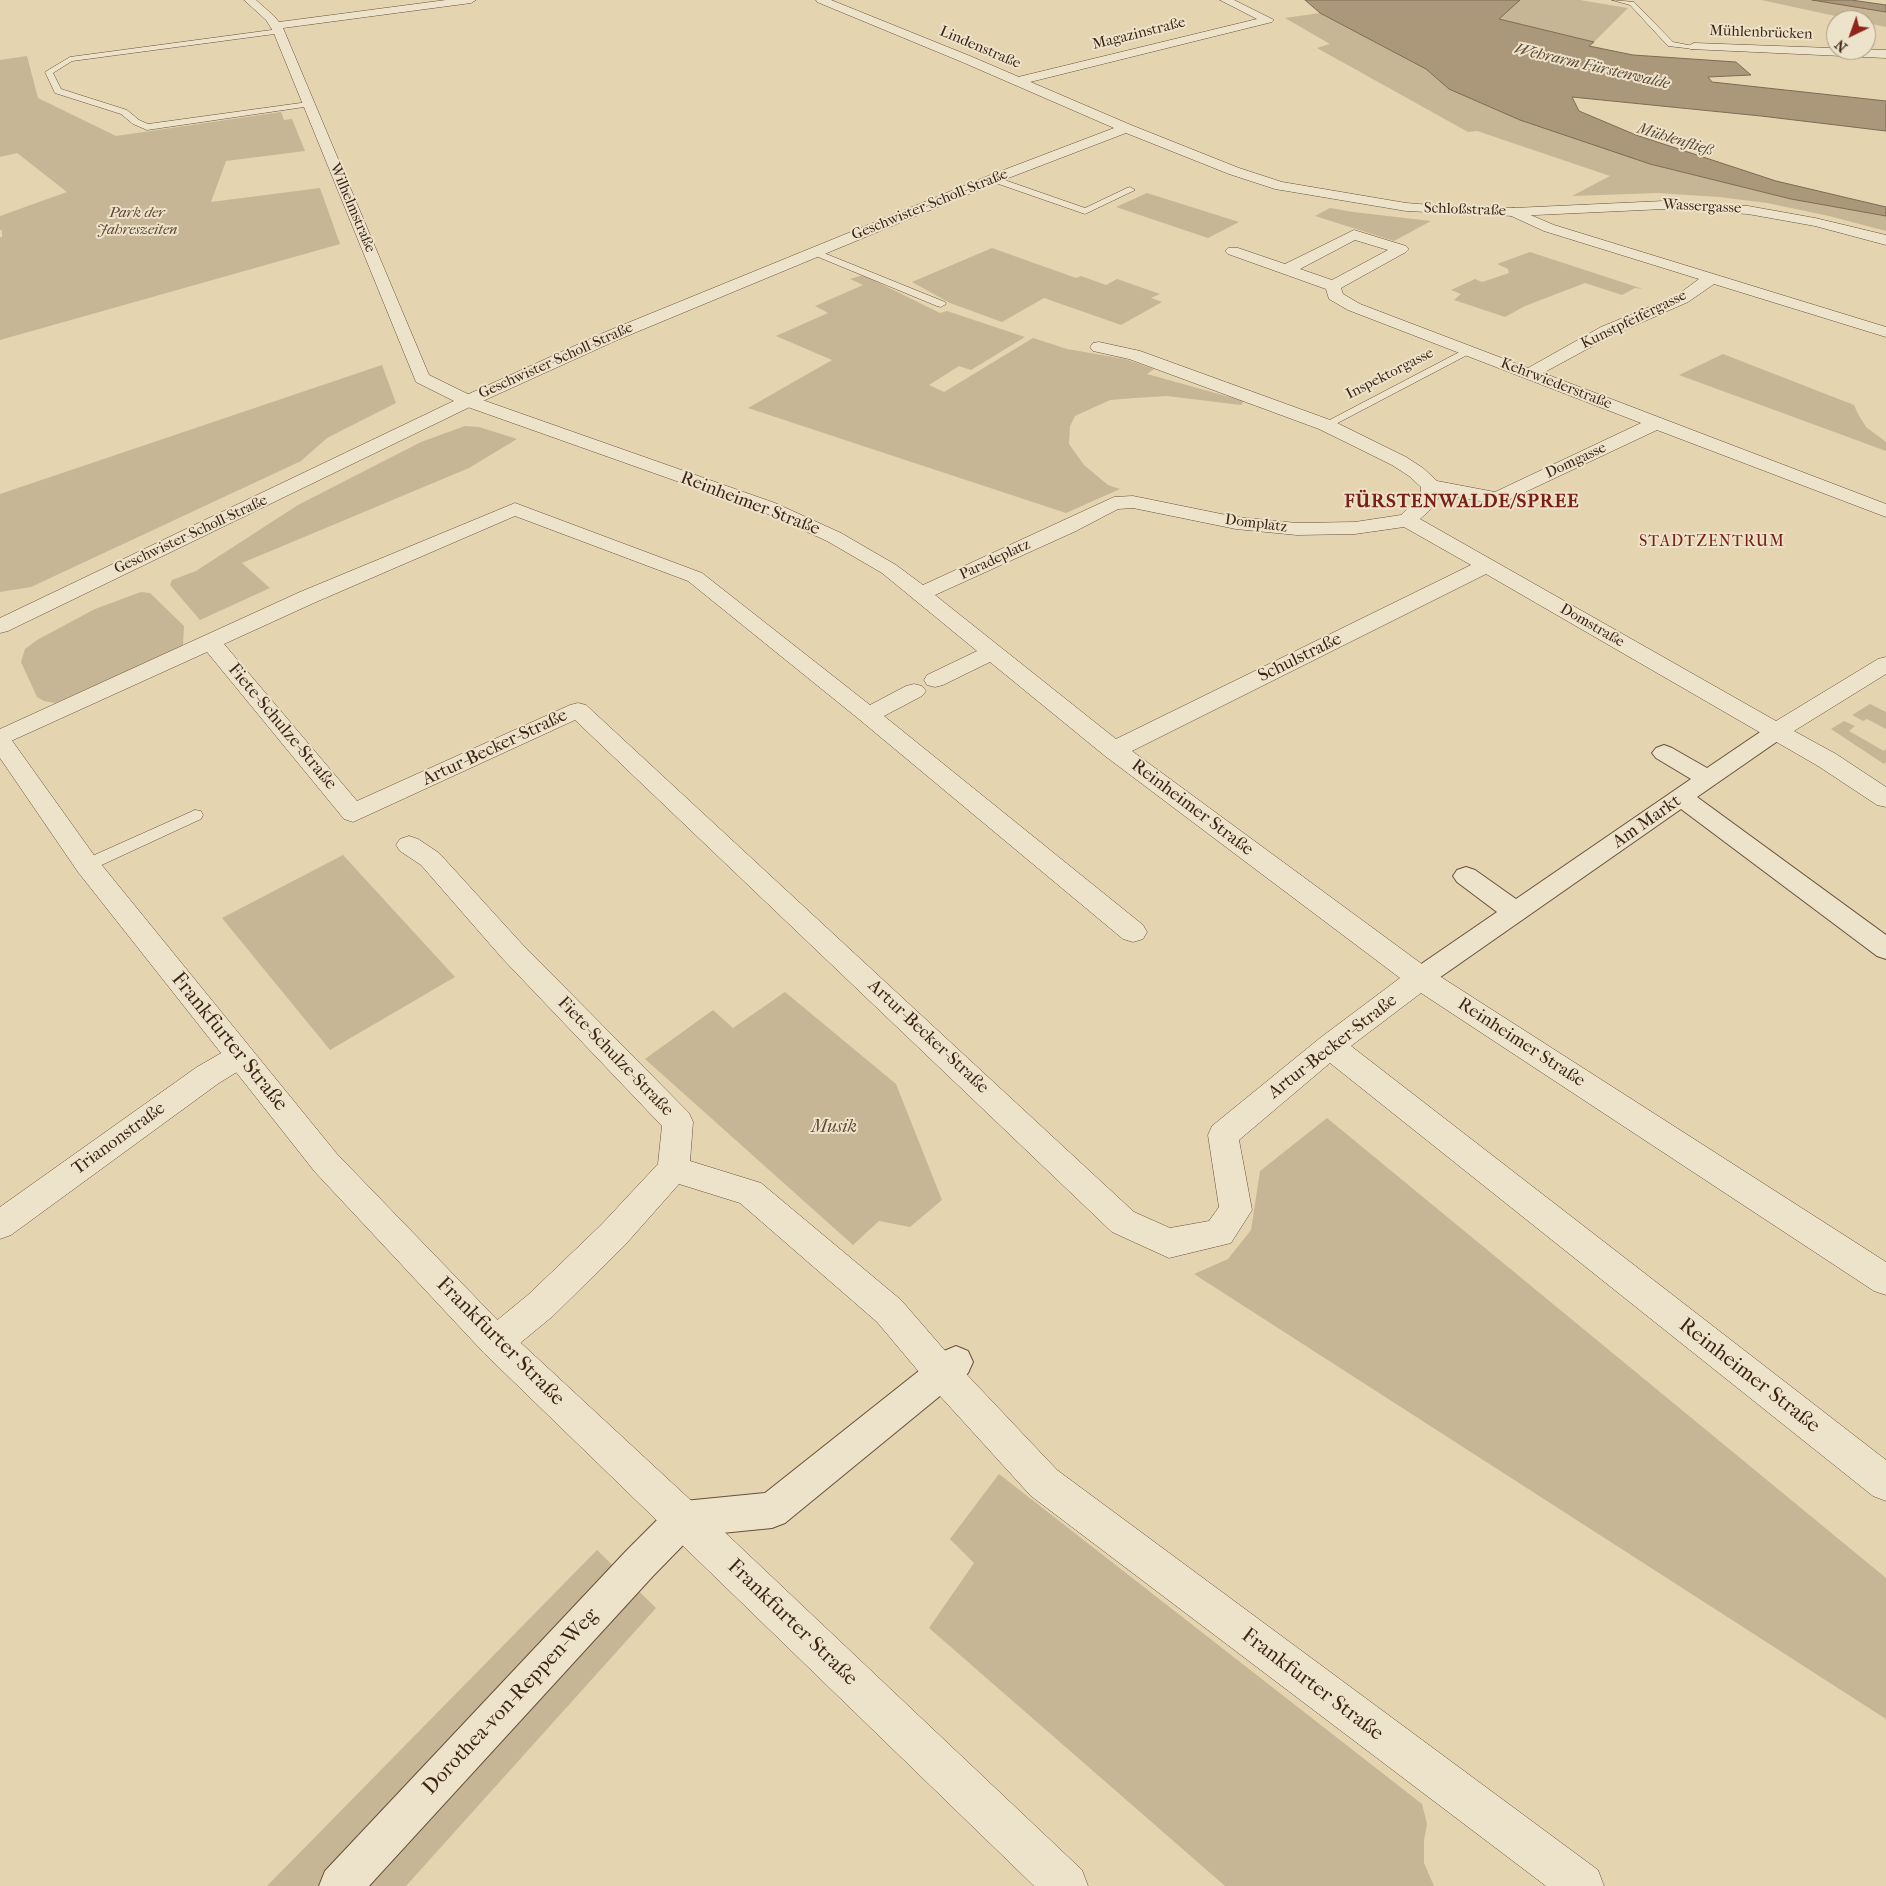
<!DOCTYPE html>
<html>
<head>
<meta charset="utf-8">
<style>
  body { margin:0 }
  #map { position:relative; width:1886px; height:1886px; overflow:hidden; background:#e4d4af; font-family:"IM FELL French Canon",serif }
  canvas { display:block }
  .north { position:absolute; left:1826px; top:10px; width:50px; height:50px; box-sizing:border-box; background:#ede3cb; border:1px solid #a69782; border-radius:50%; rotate:222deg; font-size:14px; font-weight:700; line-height:20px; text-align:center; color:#3c2415 }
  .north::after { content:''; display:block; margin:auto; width:18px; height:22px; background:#8f2418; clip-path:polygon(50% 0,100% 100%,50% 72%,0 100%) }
</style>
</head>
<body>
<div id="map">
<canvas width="1886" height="1886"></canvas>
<div class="north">N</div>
</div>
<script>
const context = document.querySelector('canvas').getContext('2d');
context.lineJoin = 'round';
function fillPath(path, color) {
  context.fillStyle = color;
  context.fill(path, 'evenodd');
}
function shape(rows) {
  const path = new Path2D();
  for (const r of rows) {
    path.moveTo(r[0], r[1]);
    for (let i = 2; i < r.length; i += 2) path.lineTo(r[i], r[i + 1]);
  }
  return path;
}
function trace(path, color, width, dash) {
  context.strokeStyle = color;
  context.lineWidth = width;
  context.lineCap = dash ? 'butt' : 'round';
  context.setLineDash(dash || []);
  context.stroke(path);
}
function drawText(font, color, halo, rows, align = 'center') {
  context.font = font + ' "IM FELL French Canon",serif';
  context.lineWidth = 4;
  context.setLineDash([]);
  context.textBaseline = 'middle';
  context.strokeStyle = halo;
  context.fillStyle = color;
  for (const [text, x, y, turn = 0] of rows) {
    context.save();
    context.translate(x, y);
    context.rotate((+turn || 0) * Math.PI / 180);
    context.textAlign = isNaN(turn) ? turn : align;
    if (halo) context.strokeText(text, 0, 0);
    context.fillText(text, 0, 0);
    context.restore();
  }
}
const green = shape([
  [1520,0,1580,0,1628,8,1594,42,1499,19],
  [1761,0,1812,0,1886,11,1886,27,1866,23,1866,20,1854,20],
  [1320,13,1426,69,1449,89,1650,164,1791,199,1886,216,1886,231,1829,216,1767,203,1719,197,1657,193,1572,196,1610,176,1477,131,1468,132,1317,48,1330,44,1285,18],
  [27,56,38,98,116,136,281,112,284,120,292,119,305,151,226,161,211,202,320,188,340,244,0,340,0,237,2,237,2,230,0,230,0,216,67,192,17,153,0,157,0,60],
  [1147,193,1239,222,1208,238,1116,207],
  [1330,208,1353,212,1431,221,1394,241,1315,216],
  [992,248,1076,278,1081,276,1106,285,1117,279,1160,294,1151,298,1162,302,1121,325,1044,298,1002,322,950,303,912,282],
  [1530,252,1643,289,1635,288,1622,295,1585,283,1525,306,1505,317,1454,300,1461,294,1451,290,1475,279,1482,282,1509,273,1508,269,1497,264],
  [863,275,940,313,947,311,1025,337,971,370,959,366,929,385,944,392,1033,338,1067,349,1125,359,1154,369,1147,374,1244,401,1241,405,1167,396,1135,398,1110,400,1075,416,1070,426,1069,444,1084,465,1108,485,1120,489,1066,513,748,408,832,360,776,336,828,313,815,306,863,285,850,279],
  [1723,354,1854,405,1858,414,1866,427,1886,442,1886,451,1679,375],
  [382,365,396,403,327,438,301,461,31,587,0,592,0,494],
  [465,426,479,427,517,439,469,468,242,563,270,588,200,620,170,585,172,580,196,571,298,505,421,442],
  [141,592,150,593,184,626,183,645,177,652,55,703,44,701,37,697,21,662,25,649,37,640,95,609],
  [1870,704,1886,712,1886,729,1867,719,1863,721,1852,715],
  [1844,721,1855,726,1849,731,1884,751,1886,749,1886,762,1884,764,1831,729],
  [343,855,455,977,330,1050,222,918],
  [785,992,896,1084,942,1200,910,1227,879,1221,853,1245,645,1059,713,1010,733,1028],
  [1327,1118,1886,1578,1886,1719,1194,1274,1228,1259,1251,1230,1260,1171],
  [999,1474,1422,1804,1427,1824,1424,1840,1424,1863,1434,1886,1225,1886,929,1628,974,1563,950,1539],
  [597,1550,656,1608,406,1886,267,1886]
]);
const water = shape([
  [1305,0,1520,0,1499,19,1594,42,1589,46,1633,55,1736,62,1751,75,1708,77,1712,82,1886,101,1886,131,1761,116,1572,97,1579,111,1636,135,1776,181,1886,207,1886,216,1791,199,1650,164,1520,120,1449,89,1426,69,1320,13,1305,0],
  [1812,0,1851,0,1886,5,1886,12,1812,0]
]);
const service = shape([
  [1612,0,1634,2,1673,42,1698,47,1694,49,1668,46,1630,5,1612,0],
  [279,29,283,31,282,33,72,61,53,73,61,89,127,110,139,120,148,124,308,102,312,104,311,106,147,130,133,124,121,114,55,93,45,72,70,57,279,29],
  [993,176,1085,208,1127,188,1130,187,1135,190,1085,214,990,181,990,177,993,176],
  [814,249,945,302,946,304,941,307,937,306,811,254,811,250,814,249],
  [1469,347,1474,350,1473,352,1330,427,1326,429,1320,425,1469,347],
  [195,810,201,811,203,815,201,819,93,869,87,871,81,869,79,865,81,861,195,810]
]);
const pedestrian = shape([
  [1777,724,1785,726,1788,731,1785,736,1697,797,1886,935,1886,959,1877,956,1681,809,1429,985,1420,988,1411,985,1407,978,1411,971,1497,912,1457,882,1453,876,1457,870,1466,867,1475,870,1516,899,1691,779,1656,758,1652,753,1656,748,1664,745,1672,748,1707,768,1769,726,1777,724],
  [956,1346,968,1351,973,1362,968,1373,785,1523,772,1528,692,1536,653,1576,369,1886,319,1886,325,1871,627,1550,671,1506,684,1501,765,1493,944,1351,956,1346]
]);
const minor = shape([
  [244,0,256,0,274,16,279,22,446,0,476,0,471,3,283,28,429,375,474,397,775,503,841,533,896,565,923,585,1114,497,1133,496,1236,517,1297,523,1355,522,1401,515,1421,495,1421,487,1409,476,1392,465,1319,429,1129,359,1093,351,1090,347,1093,343,1099,342,1140,351,1333,421,1406,457,1423,468,1437,481,1495,492,1641,423,1348,310,1329,299,1326,289,1228,254,1225,251,1228,248,1238,248,1285,264,1354,230,1406,246,1409,249,1406,252,1341,288,1343,294,1360,304,1528,368,1601,327,1676,296,1699,279,1544,231,1509,215,1507,212,1509,209,1514,208,1554,225,1886,327,1886,337,1714,284,1688,302,1613,335,1543,373,1886,504,1886,517,1657,430,1504,502,1497,504,1441,494,1429,511,1420,519,1776,721,1878,659,1886,657,1886,674,1794,731,1836,754,1886,787,1886,807,1877,805,1818,766,1486,574,1132,751,1430,970,1886,1262,1886,1295,1874,1291,1421,993,1351,1046,1886,1460,1886,1501,1873,1496,1330,1063,1239,1140,1252,1210,1231,1243,1169,1258,1112,1232,575,720,353,822,344,819,207,652,0,746,0,729,300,592,515,503,702,573,870,705,906,686,914,684,922,686,926,691,922,696,884,716,1143,925,1147,932,1143,939,1133,942,1123,939,860,720,688,581,515,516,316,602,224,644,357,801,570,705,578,703,586,705,1134,1212,1170,1228,1209,1221,1219,1207,1208,1135,1212,1126,1320,1038,1400,978,1105,756,990,662,943,685,935,687,927,685,924,680,927,675,977,651,882,573,827,541,761,511,462,405,416,382,273,31,266,20,244,0],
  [1355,240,1388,250,1332,280,1300,269,1355,240],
  [1133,508,1236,529,1297,535,1355,534,1404,527,1471,565,1116,739,935,595,1076,531,1118,509,1133,508],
  [1220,0,1234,0,1274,20,1272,22,1018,85,1012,81,1014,78,1257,19,1220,0],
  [1694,43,1886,50,1886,58,1690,49,1688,47,1690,45,1694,43],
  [409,836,418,839,439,853,522,944,689,1113,693,1122,690,1161,761,1183,901,1300,954,1361,1057,1470,1598,1870,1604,1886,1546,1886,1031,1496,930,1385,877,1322,740,1203,679,1184,625,1245,553,1316,508,1353,496,1358,484,1353,479,1342,484,1331,529,1294,601,1225,658,1164,662,1126,502,958,421,865,400,851,396,845,400,839,409,836],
  [240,1044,250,1048,255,1056,250,1064,219,1083,11,1235,0,1239,0,1207,197,1067,230,1048,240,1044]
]);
const tertiary = shape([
  [816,0,831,0,970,56,1131,125,1239,168,1282,182,1406,203,1443,206,1514,208,1664,201,1748,206,1815,218,1886,235,1886,245,1815,226,1748,214,1664,209,1514,216,1406,211,1275,189,1229,174,1126,133,998,182,615,341,474,405,8,631,0,633,0,618,462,397,603,333,988,176,1114,128,962,62,817,2,816,0],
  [0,732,8,735,96,858,337,1154,508,1331,697,1506,1082,1870,1088,1886,1034,1886,484,1353,315,1172,78,872,0,758,0,732]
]);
const farStreetnames = [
  ["Mühlenbrücken",1761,33,2],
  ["Magazinstraße",1139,34,-14],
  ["Lindenstraße",980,48,23],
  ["Geschwister-Scholl-Straße",930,205,-22],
  ["Wassergasse",1702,207,3],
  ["Wilhelmstraße",352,208,67],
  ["Schloßstraße",1465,210,2],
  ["Kunstpfeifergasse",1634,320,-26],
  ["Geschwister-Scholl-Straße",556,361,-24],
  ["Inspektorgasse",1390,374,-27],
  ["Kehrwiederstraße",1556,384,21],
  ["Domgasse",1576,461,-25],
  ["Domplatz",1256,524,7],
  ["Geschwister-Scholl-Straße",191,535,-25],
  ["Paradeplatz",995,560,-25],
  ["Domstraße",1592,626,30]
];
const farParknames = [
  ["Park der",137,213],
  ["Jahreszeiten",137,230]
];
const farWaternames = [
  ["Wehrarm Fürstenwalde",1592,67,13],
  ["Mühlenfließ",1675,140,17]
];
const farNeighbourhoodnames = [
  ["STADTZENTRUM",1712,542]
];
const streetNames = [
  ["Reinheimer Straße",750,504,21],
  ["Schulstraße",1300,658,-26],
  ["Fiete-Schulze-Straße",282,727,50],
  ["Artur-Becker-Straße",495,748,-25],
  ["Reinheimer Straße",1192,808,37],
  ["Am Markt",1647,822,-35],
  ["Artur-Becker-Straße",928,1037,43],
  ["Reinheimer Straße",1521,1043,33],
  ["Artur-Becker-Straße",1333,1047,-38],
  ["Fiete-Schulze-Straße",615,1057,46],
  ["Trianonstraße",119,1139,-36]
];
const parkNames = [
  ["Musik",834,1128]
];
const farDistrictnames = [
  ["FÜRSTENWALDE/SPREE",1462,502]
];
const nearStreetnames = [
  ["Frankfurter Straße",229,1042,51],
  ["Frankfurter Straße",500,1342,45],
  ["Reinheimer Straße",1749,1376,38],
  ["Frankfurter Straße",792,1623,44],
  ["Frankfurter Straße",1312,1685,37],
  ["Dorothea-von-Reppen-Weg",511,1702,-47]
];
fillPath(green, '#c7b695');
fillPath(water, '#ab987b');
trace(water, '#7f6a52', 1);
trace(service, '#66503c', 1);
trace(pedestrian, '#66503c', 2);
trace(minor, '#66503c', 1);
trace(tertiary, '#66503c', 1);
fillPath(service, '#ede3cb');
fillPath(pedestrian, '#ede3cb');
fillPath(minor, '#ede3cb');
fillPath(tertiary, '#ede3cb');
drawText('15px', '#3c2415', '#ede3cb', farStreetnames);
drawText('italic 15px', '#5f4835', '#ede3cb', farParknames);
drawText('italic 16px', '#5d4734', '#ede3cb', farWaternames);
context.letterSpacing = '1px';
drawText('16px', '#7a1f14', '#ede3cb', farNeighbourhoodnames);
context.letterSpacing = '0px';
drawText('18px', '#3c2415', '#ede3cb', streetNames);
drawText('italic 18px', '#5f4835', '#ede3cb', parkNames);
context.letterSpacing = '1px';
drawText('bold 19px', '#7a1f14', '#ede3cb', farDistrictnames);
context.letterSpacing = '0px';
drawText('21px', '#3c2415', '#ede3cb', nearStreetnames);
</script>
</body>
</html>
